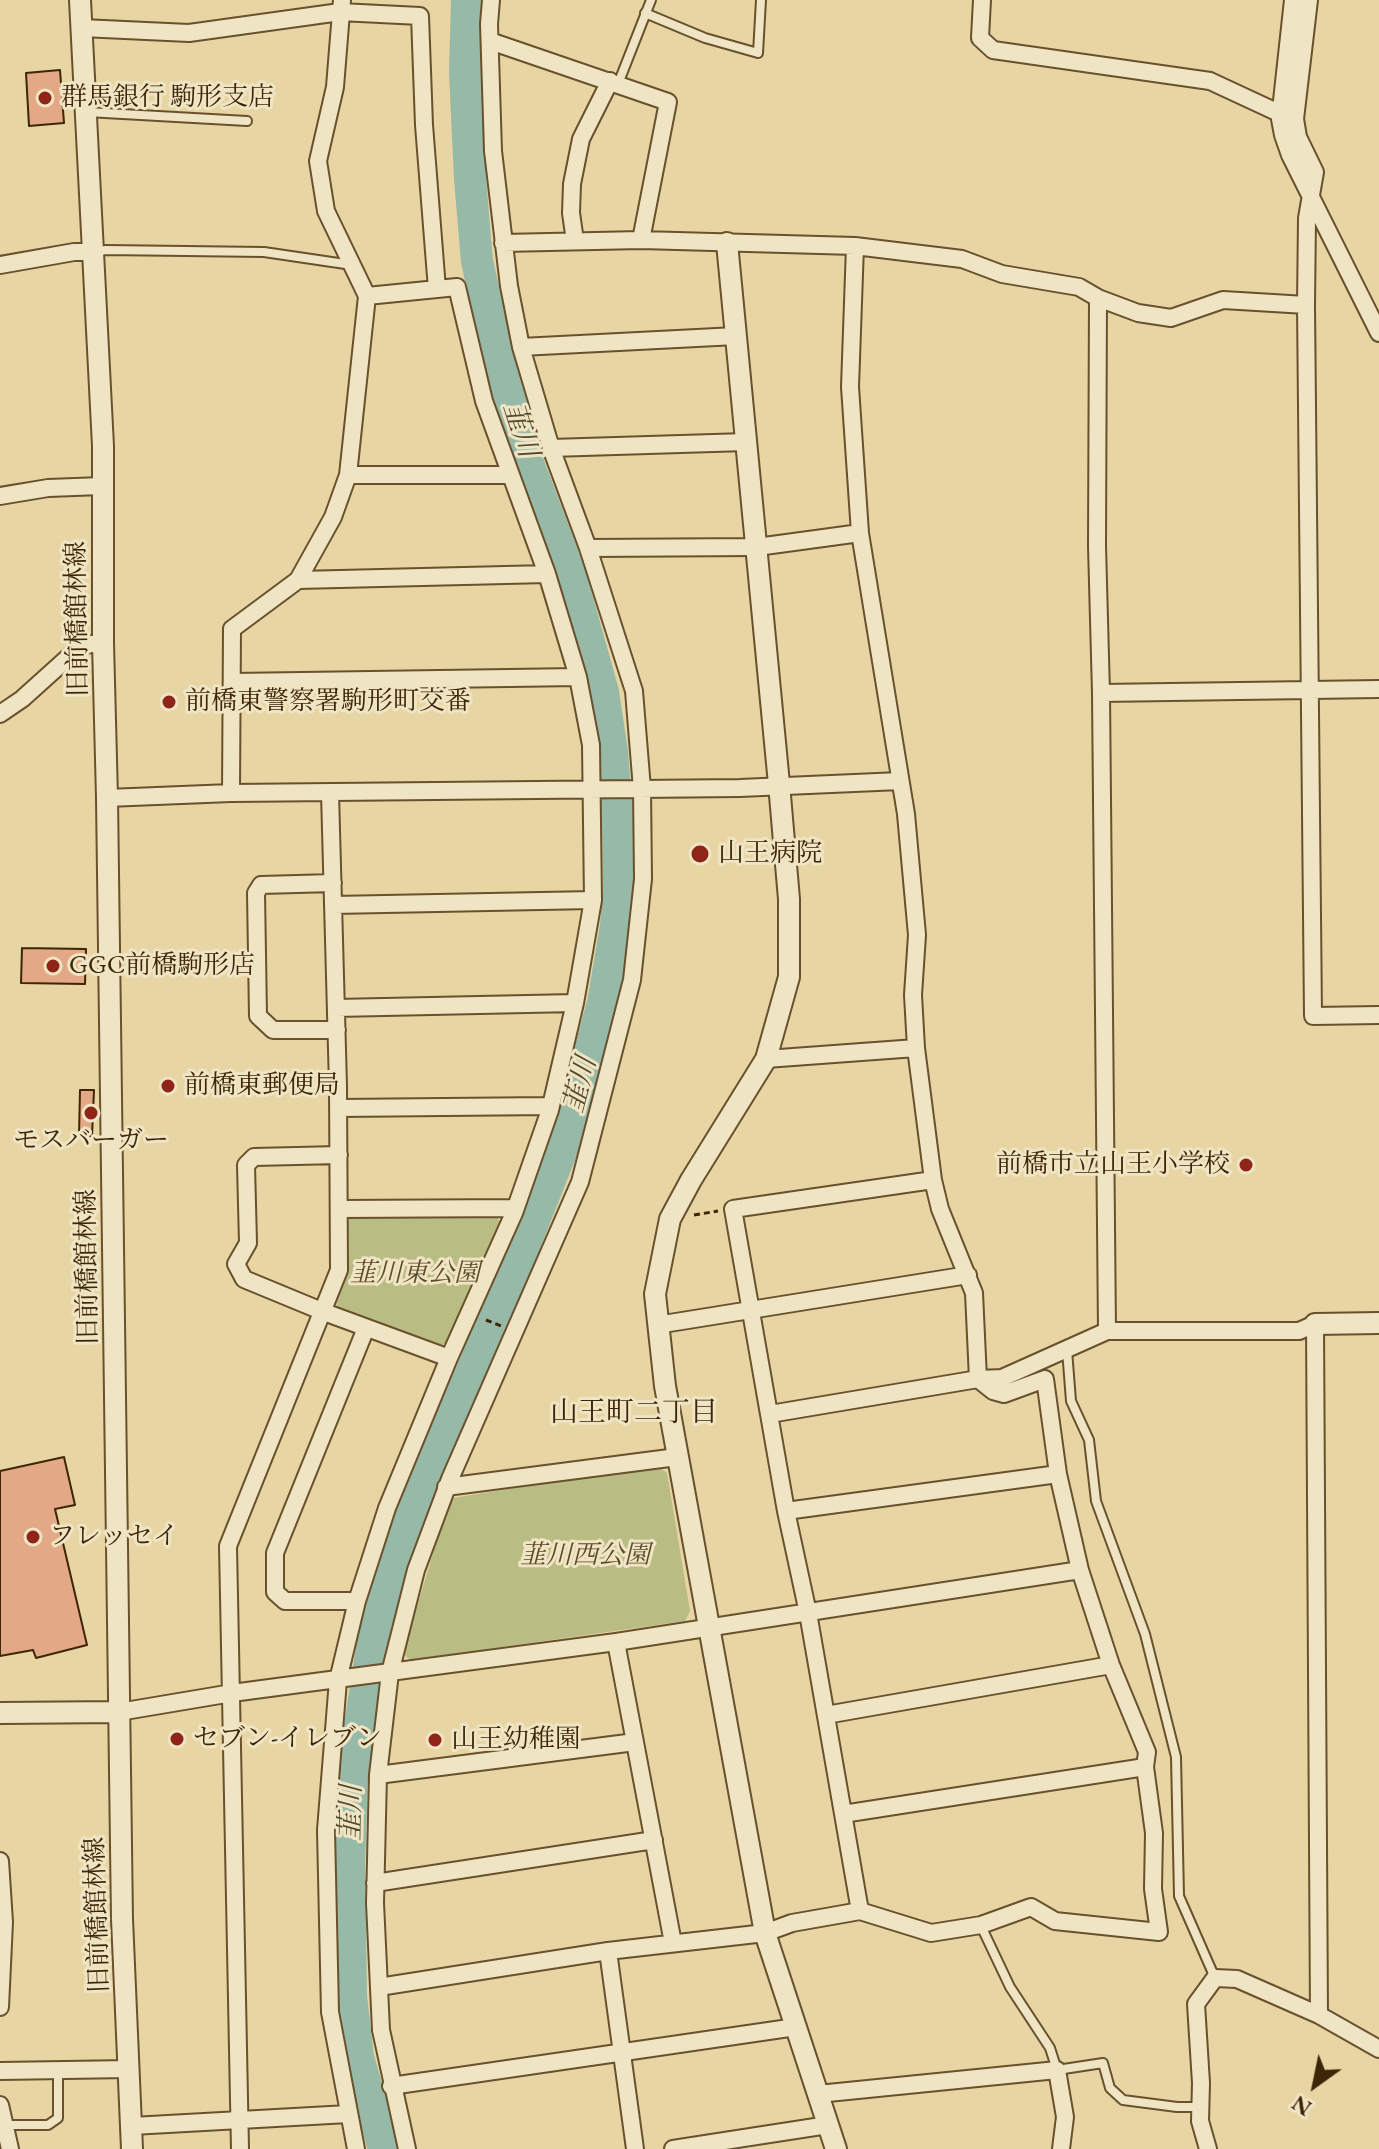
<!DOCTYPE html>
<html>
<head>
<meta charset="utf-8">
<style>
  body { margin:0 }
  #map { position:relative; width:1379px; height:2149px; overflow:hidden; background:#e7d5a3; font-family:"EB Garamond",serif }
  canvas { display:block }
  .north { position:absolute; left:1275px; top:2045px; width:80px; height:80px; -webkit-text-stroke:6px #efe4c3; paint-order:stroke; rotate:213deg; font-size:22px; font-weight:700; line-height:32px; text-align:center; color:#3d2505 }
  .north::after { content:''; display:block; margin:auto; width:28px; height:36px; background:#3d2505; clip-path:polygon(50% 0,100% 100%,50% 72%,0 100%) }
</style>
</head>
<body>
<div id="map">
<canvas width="1379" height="2149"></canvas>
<div class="north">N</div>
</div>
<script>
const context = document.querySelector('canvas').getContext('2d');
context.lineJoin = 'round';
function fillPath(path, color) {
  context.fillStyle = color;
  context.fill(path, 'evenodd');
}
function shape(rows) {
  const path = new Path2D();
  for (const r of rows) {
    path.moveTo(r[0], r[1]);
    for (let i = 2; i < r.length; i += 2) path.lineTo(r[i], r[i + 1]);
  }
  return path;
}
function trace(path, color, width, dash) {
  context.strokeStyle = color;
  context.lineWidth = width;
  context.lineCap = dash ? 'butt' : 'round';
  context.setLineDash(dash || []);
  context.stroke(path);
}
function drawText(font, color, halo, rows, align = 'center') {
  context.font = font + ' "EB Garamond","Noto Serif JP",serif';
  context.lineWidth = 6;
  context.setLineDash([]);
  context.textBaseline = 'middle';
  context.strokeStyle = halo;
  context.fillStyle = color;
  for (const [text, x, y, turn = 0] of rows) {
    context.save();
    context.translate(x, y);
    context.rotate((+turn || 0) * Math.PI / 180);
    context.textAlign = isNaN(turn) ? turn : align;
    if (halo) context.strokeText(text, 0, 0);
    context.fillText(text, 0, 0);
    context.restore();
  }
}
const green = shape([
  [354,1214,496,1214,501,1225,448,1342,437,1347,337,1307,336,1299,349,1269,346,1223],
  [656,1465,667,1473,690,1611,685,1621,410,1660,403,1653,448,1504,453,1498]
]);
const river = shape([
  [384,2149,358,2057,351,1996,349,1866,352,1777,376,1622,414,1504,502,1301,567,1137,603,1003,616,926,619,883,618,824,612,752,603,692,570,574,529,466,500,366,477,261,470,179,465,73,467,0]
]);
const building = shape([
  [60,70,64,123,29,126,26,73,60,70],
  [22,948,86,949,85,984,21,983,22,948],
  [80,1090,94,1090,92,1136,79,1136,80,1090],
  [64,1457,75,1505,55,1509,87,1645,36,1658,33,1650,0,1656,0,1471,64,1457]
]);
const path = shape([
  [694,1215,718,1211],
  [486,1320,501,1326]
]);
const service = shape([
  [645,13,705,38,758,53,761,0],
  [618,84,651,0],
  [87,112,247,121],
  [94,252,106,250,264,252,352,265],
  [1067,1350,1071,1401,1089,1440,1096,1501,1145,1634,1176,1757,1179,1896,1215,1978],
  [981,1926,1010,1987,1050,2048,1057,2070,1103,2063,1110,2088,1123,2100,1177,2107,1200,2107],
  [5,2125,48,2125,58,2118,58,2070]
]);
const minor = shape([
  [982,0,980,38,993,50,1210,81,1281,114],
  [1293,0,1280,119,1283,135,1290,155,1379,333],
  [1309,0,1295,119,1298,137,1315,172,1307,218,1306,305,1313,1016,1379,1015],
  [82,28,189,33,340,12,420,16,424,125,437,289],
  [490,41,668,102,641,240],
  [575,241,571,213,572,184,581,139,610,81],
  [503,243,641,240,855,246,962,259,1002,274,1079,287,1098,298,1138,313,1171,318,1223,300,1306,305],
  [0,265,74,252,94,252],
  [1098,298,1097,546,1101,693,1107,1331],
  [521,347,736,336],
  [551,448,746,442],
  [348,475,509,475],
  [0,496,48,488,102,486],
  [588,548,757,547,860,533],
  [298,580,547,574],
  [233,682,578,677],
  [1101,693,1379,689],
  [0,714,22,699,82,645,103,643],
  [231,793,232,629,298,580,333,517,348,475,367,296,326,211,318,161,335,87,342,0],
  [107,798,231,793,740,788,900,781],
  [333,883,261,885,256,893,258,1016,273,1030,337,1030],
  [333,905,593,900],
  [336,1008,575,1003],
  [766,1059,916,1048],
  [339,1108,551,1106],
  [339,1155,254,1157,246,1165,248,1243,236,1264,244,1279,324,1312,449,1358],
  [340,1209,516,1208],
  [657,1325,968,1275],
  [770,1414,978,1379,1002,1378,1107,1331,1299,1331,1315,1324,1319,2015],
  [446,1487,677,1457],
  [786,1511,1058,1474],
  [357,1601,285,1601,275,1592,275,1553,366,1328],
  [616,1642,673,1943],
  [119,1712,232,1693,616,1642,1080,1570],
  [826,1715,1111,1665],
  [378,1775,635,1742],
  [843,1814,1145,1767],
  [0,1861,4,1922,0,2007],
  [375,1883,654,1840],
  [860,1911,808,1613,786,1511,733,1209,933,1180],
  [608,1951,635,2149],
  [379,1987,608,1951,765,1933,792,1923,860,1911,931,1933,981,1925,1031,1907,1055,1921,1159,1932,1153,1889,1154,1833,1145,1767,1147,1752,1111,1665,1080,1570,1058,1474,1045,1379,1004,1394,993,1391,978,1379,974,1293,940,1209,933,1180,916,1048,913,995,917,935,906,814,860,533,850,387,855,246],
  [0,2071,130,2069],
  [391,2086,796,2027],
  [818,2094,1057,2070,1065,2117,1061,2149],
  [0,2105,10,2149],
  [132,2126,348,2114],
  [240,2149,228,1546,339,1270,338,1086,330,793],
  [356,2149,330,2012,326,1830,338,1680,357,1601,387,1508,449,1358,514,1213,550,1110,575,1003,593,900,591,745,578,677,547,574,484,401,457,287,367,296],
  [407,2149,381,2030,375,1903,378,1775,390,1673,416,1570,450,1479,580,1182,632,980,643,879,642,789,634,691,588,548,551,448,521,347,509,286,493,151,489,24,491,0],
  [673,2149,828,2125],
  [1208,2149,1200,2121,1201,2083,1196,2004,1215,1978,1237,1979,1319,2015,1379,2049]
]);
const tertiary = shape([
  [80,0,103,446,103,643,107,798,122,1919,132,2149],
  [727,243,779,784,789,899,789,977,766,1059,691,1180,670,1219,655,1294,665,1386,765,1933,836,2149],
  [1315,1324,1379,1323],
  [0,1713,119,1712]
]);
const markers = [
  [45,98,8,"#8f2418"],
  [169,702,8,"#8f2418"],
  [700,854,10,"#8f2418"],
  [53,966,8,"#8f2418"],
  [168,1086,8,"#8f2418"],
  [91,1113,8,"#8f2418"],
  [1246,1165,8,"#8f2418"],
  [33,1537,8,"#8f2418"],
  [177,1739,8,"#8f2418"],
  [435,1740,8,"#8f2418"]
];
const poiNames = [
  ["群馬銀行 駒形支店",61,98],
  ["前橋東警察署駒形町交番",185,702],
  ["山王病院",718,854],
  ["GGC前橋駒形店",69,966],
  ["前橋東郵便局",184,1086],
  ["モスバーガー",91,1141,"center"],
  ["前橋市立山王小学校",1230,1165,"right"],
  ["フレッセイ",49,1537],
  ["セブン-イレブン",193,1739],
  ["山王幼稚園",451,1740]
];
const streetNames = [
  ["旧前橋館林線",78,619,-91],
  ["旧前橋館林線",88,1267,-91],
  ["旧前橋館林線",98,1915,-92]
];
const parkNames = [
  ["韮川東公園",415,1274],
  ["韮川西公園",585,1556]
];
const waterNames = [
  ["韮川",520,430,72],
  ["韮川",581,1085,-75],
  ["韮川",352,1813,-89]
];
const neighbourhoodNames = [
  ["山王町二丁目",634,1413]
];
fillPath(green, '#b9bc83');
trace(river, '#97b9a7', 32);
fillPath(building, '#e3a886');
trace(building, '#3d2505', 2);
trace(service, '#68512c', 12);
trace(minor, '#68512c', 20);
trace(tertiary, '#68512c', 24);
trace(path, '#3d2505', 3, [6, 4]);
trace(service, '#efe4c3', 8);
trace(minor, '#efe4c3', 16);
trace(tertiary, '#efe4c3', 20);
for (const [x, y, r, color] of markers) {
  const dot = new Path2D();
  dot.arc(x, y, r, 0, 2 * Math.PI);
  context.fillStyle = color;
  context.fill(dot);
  trace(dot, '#efe4c3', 3);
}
drawText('26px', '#3d2505', '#efe4c3', poiNames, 'left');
drawText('26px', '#3d2505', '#efe4c3', streetNames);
drawText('italic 26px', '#5c4b24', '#efe4c3', parkNames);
drawText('italic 28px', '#544a2e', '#efe4c3', waterNames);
drawText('28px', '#3d2505', '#efe4c3', neighbourhoodNames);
</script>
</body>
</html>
